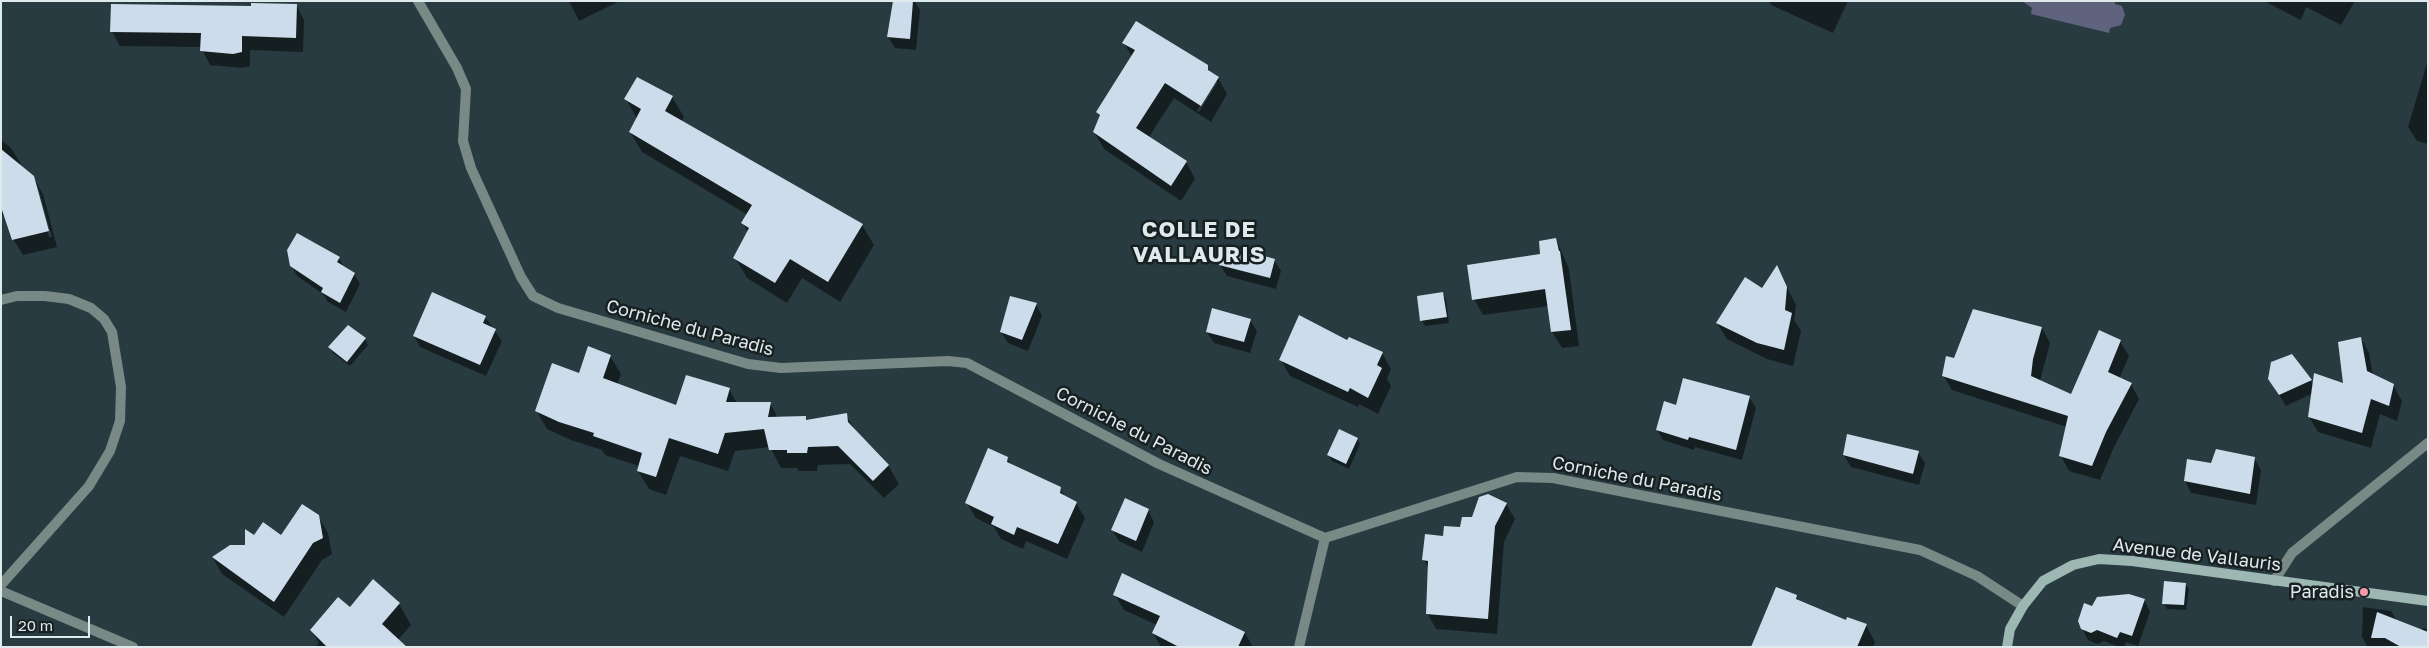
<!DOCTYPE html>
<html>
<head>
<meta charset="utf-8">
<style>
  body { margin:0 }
  #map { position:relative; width:2429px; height:648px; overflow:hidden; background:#283b40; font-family:"Golos Text",sans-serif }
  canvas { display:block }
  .frame { position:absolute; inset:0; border:2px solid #dfeaed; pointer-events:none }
  .scale { position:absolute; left:10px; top:616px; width:80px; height:22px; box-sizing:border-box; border:2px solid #dfeaed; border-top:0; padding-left:6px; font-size:15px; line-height:18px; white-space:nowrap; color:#dfeaed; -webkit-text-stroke:4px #182022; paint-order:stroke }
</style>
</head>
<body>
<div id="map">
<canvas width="2429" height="648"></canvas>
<div class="frame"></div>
<div class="scale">20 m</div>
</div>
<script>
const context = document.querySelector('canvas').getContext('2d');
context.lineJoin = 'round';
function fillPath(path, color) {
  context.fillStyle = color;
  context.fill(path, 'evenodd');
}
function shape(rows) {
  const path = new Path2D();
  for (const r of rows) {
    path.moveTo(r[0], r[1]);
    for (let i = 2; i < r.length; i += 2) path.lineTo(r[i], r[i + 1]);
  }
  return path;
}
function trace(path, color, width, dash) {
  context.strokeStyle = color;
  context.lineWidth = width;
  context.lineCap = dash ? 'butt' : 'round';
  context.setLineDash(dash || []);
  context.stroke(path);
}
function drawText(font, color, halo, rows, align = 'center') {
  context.font = font + ' "Golos Text",sans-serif';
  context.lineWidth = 5;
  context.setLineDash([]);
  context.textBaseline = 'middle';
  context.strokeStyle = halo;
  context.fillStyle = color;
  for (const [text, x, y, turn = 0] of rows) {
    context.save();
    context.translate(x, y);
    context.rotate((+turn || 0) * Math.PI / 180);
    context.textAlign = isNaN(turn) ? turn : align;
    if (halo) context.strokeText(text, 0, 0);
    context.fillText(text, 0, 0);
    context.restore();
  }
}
const water = shape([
  [2022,1,2115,1,2115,4,2122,6,2125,15,2121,25,2110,28,2109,33,2031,14,2032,8]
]);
const shadow = shape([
  [569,1,620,1,579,21],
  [894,1,914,1,920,10,916,50,895,48,888,37],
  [1769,1,1848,1,1833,33,1771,5],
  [2264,1,2355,1,2341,25,2306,7,2301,20],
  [113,5,253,8,296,5,304,20,303,52,250,50,250,66,242,68,210,65,201,47,120,46,112,32],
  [1124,43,1207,66,1211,74,1218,78,1227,94,1211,122,1174,98,1149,137,1186,162,1195,179,1181,201,1104,149,1094,132,1101,118,1097,112,1132,57],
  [1217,78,1217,83,1199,112,1197,111],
  [2428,60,2428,144,2417,141,2408,127],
  [672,97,684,117,681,122,862,225,874,245,840,302,802,278,787,303,747,278,735,258,748,233,743,223,748,215,642,152,630,132,637,119,626,99],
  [1,140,11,148,21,164,19,166,33,177,43,194,57,247,23,255,13,239,7,219,1,214],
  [35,184,38,187,52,237,49,237],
  [1556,239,1569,269,1579,346,1562,348,1552,332,1549,306,1483,315,1474,299,1542,255],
  [339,258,345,269,354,274,360,284,346,312,328,302,323,294,297,276,291,265],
  [1274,260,1281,271,1276,289,1227,276,1220,265],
  [1777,267,1796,305,1794,320,1801,331,1793,366,1767,359,1727,339,1717,323,1763,290],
  [1443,294,1446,299,1449,323,1425,326,1422,321,1419,298],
  [1036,304,1042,316,1028,351,1008,343,1001,332],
  [485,317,502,341,486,376,420,347,414,336],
  [1250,320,1257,331,1250,353,1214,343,1207,332],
  [348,326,365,339,368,345,350,366,333,353,330,347],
  [2042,328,2050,343,2040,381,2072,396,2120,341,2129,356,2119,379,2131,384,2139,399,2114,447,2100,480,2069,471,2061,456,2067,427,1952,390,1943,375,1955,359],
  [2361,338,2369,353,2373,376,2393,385,2402,401,2397,421,2380,414,2371,448,2318,432,2309,417,2313,393,2286,406,2269,379,2311,381,2314,386,2345,384],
  [1347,342,1382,353,1391,369,1387,379,1391,386,1378,414,1359,404,1358,407,1290,376,1281,360],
  [610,356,621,374,617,385,677,407,729,389,737,403,770,403,778,418,805,417,808,421,846,415,856,432,888,465,899,484,884,498,850,464,818,465,817,471,799,471,797,468,781,468,770,447,735,451,728,471,680,456,666,495,649,489,638,471,639,466,605,455,602,450,571,440,547,429,536,410,579,374],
  [1749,397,1756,408,1742,460,1695,447,1694,450,1663,440,1657,430,1677,406],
  [1357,439,1360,444,1349,469,1332,461,1328,455],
  [1918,452,1925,463,1919,485,1851,467,1844,455],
  [1007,458,1012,466,1060,488,1066,498,1076,503,1085,518,1067,559,1026,541,1023,549,1001,539,994,527,976,518,967,503],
  [2254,458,2261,470,2256,505,2191,493,2185,481,2188,461,2212,464],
  [1506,504,1515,519,1504,542,1497,634,1436,629,1427,613,1429,569,1424,560,1444,538,1461,529,1473,518],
  [1148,510,1154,522,1142,552,1119,541,1112,530],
  [318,516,328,533,332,554,322,560,284,617,222,574,213,558,247,546,254,537,282,536],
  [373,581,399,604,411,625,398,640,404,647,315,647,319,643,311,630,350,609],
  [2185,584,2189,589,2186,610,2167,609,2164,604],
  [1115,595,1245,633,1253,647,1161,647,1153,633,1157,625,1124,610],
  [1796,596,1800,602,1846,622,1866,625,1875,642,1873,647,1757,647],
  [2144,600,2150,612,2138,646,2126,642,2124,647,2119,647,2104,641,2098,644,2088,640,2082,628],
  [2363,607,2391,611,2397,621,2420,630,2424,628,2428,630,2428,647,2368,647,2362,637]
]);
const building = shape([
  [893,1,913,1,910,39,887,37],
  [251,3,297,4,296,38,242,36,242,52,233,54,200,51,201,33,110,32,111,4,251,6],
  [1136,21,1208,65,1208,70,1219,77,1201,106,1165,83,1136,128,1187,161,1171,186,1093,132,1100,115,1096,112,1135,50,1122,43],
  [637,77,673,96,665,111,863,224,828,282,790,259,775,283,733,258,749,228,741,223,752,205,629,132,641,109,624,99],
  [1,149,34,176,49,231,12,240,1,207],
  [297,233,340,257,337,262,355,273,340,303,321,292,323,288,290,266,287,250],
  [1556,238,1559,251,1560,251,1571,330,1551,332,1545,289,1472,300,1467,265,1540,254,1539,241],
  [1225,245,1275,259,1270,278,1219,265],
  [1777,265,1787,287,1785,310,1792,313,1784,350,1757,343,1716,323,1745,277,1762,288],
  [432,292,486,316,483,323,496,329,480,365,413,336],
  [1443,292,1447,317,1420,321,1417,296],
  [1010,296,1037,303,1022,340,1000,332],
  [1212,308,1251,319,1244,342,1206,332],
  [1973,309,2042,327,2033,359,2031,376,2071,394,2099,330,2121,340,2108,372,2132,383,2106,432,2092,466,2059,456,2068,416,1942,376,1946,356,1954,358],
  [1299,315,1347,340,1349,337,1383,352,1377,365,1382,368,1368,398,1350,388,1348,392,1279,360],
  [348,325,366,338,347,362,328,347],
  [2361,337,2367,371,2394,384,2389,406,2371,399,2362,433,2308,417,2314,373,2343,383,2338,342],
  [588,346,611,355,603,378,676,405,686,375,730,388,726,402,771,402,768,417,806,416,806,420,847,413,848,422,889,465,873,481,838,446,808,447,807,453,787,453,787,450,769,450,764,429,725,433,718,454,669,438,656,477,637,471,642,453,593,436,594,433,559,422,535,411,552,363,579,373],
  [2292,354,2312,380,2279,395,2268,379,2271,362],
  [1683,378,1750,396,1736,450,1689,437,1688,440,1656,430,1664,401,1676,405],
  [1339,429,1358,438,1346,464,1327,455],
  [1847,434,1919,451,1913,474,1843,455],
  [988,448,1008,457,1007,462,1061,487,1060,493,1077,502,1058,544,1017,527,1014,535,991,524,994,517,965,503],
  [2216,449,2255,457,2250,494,2184,481,2187,459,2211,463],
  [1488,494,1507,503,1495,526,1488,619,1426,614,1428,561,1422,560,1425,534,1443,536,1444,526,1460,527,1462,517,1472,517,1479,497],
  [1125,498,1149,509,1136,541,1111,530],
  [302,504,319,515,323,538,313,543,274,602,212,557,230,545,245,545,245,529,254,535,263,522,281,535],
  [1122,573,1245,632,1238,647,1179,647,1152,633,1160,616,1113,595],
  [373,579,400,603,382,624,407,647,327,647,310,630,338,597,350,607],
  [2164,581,2186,583,2184,605,2162,604],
  [1776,587,1797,595,1796,599,1846,620,1847,617,1867,624,1857,647,1751,647],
  [2129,594,2145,599,2132,636,2120,632,2117,638,2097,630,2091,633,2081,629,2078,621,2084,603,2092,606,2097,597],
  [2377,612,2428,632,2428,647,2401,647,2385,638,2371,638]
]);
const lane = shape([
  [1,591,133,647],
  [1299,647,1325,538]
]);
const street = shape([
  [418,1,457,68,466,89,463,141,471,168,521,277,533,296,558,308,748,364,781,368,948,361,967,363,1159,464,1325,538,1517,477,1553,478,1920,550,1977,576,2023,606],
  [1,300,17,296,45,296,69,299,91,308,104,319,112,332,121,387,120,421,110,451,89,486,1,585],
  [2274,581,2292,553,2428,443]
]);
const secondary = shape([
  [2007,647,2010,629,2023,606,2043,581,2073,565,2099,559,2132,561,2428,601]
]);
const markers = [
  [2364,592,5,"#f49aa6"]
];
const streetNames = [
  ["Corniche du Paradis",690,328,15],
  ["Corniche du Paradis",1134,431,27],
  ["Corniche du Paradis",1637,479,11],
  ["Avenue de Vallauris",2197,555,7]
];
const poiNames = [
  ["Paradis",2354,592]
];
const districtNames = [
  ["COLLE DE",1199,230],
  ["VALLAURIS",1199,255]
];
fillPath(water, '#5f637e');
fillPath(shadow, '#0007');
fillPath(building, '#cddcea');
trace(lane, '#798986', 10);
trace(street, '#798986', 10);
trace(secondary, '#9db7b3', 10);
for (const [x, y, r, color] of markers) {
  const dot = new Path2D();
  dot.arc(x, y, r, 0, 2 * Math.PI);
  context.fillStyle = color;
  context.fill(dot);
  trace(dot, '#182022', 2);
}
drawText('18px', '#dfeaed', '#182022', streetNames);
drawText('18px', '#dfeaed', '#182022', poiNames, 'right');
context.letterSpacing = '1px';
drawText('bold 22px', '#dfeaed', '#182022', districtNames);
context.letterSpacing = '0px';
</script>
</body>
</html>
